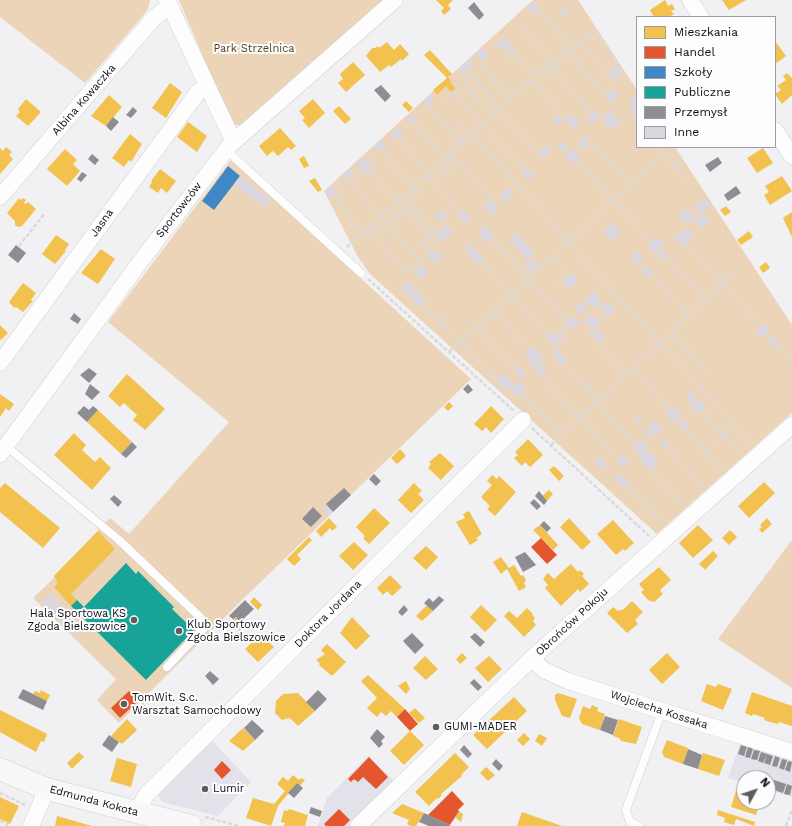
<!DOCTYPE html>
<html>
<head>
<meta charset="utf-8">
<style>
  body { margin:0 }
  #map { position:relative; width:792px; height:826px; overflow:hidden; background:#f1f0f3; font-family:"Work Sans",sans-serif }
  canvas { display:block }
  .legend { position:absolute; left:636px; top:16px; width:140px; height:132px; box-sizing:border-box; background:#fdfdff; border:1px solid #9d9d9f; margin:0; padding:5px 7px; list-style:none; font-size:12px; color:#0e0e10 }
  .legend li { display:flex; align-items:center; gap:8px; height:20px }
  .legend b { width:20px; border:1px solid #9d9d9f }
  .north { position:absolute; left:736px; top:770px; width:40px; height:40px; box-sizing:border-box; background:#fdfdff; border:1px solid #9d9d9f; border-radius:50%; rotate:50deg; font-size:11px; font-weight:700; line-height:16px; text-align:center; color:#0e0e10 }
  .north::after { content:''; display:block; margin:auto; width:14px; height:18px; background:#5d5d5f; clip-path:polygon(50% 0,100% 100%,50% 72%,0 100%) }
</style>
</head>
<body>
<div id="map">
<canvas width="792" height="826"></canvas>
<ul class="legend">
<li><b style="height:11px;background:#f2c14e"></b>Mieszkania</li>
<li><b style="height:11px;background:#e4572e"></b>Handel</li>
<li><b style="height:11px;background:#3f88c5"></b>Szkoły</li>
<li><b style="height:11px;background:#17a398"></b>Publiczne</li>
<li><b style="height:11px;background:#8d8d92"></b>Przemysł</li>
<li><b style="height:11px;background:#dad7e0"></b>Inne</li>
</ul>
<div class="north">N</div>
</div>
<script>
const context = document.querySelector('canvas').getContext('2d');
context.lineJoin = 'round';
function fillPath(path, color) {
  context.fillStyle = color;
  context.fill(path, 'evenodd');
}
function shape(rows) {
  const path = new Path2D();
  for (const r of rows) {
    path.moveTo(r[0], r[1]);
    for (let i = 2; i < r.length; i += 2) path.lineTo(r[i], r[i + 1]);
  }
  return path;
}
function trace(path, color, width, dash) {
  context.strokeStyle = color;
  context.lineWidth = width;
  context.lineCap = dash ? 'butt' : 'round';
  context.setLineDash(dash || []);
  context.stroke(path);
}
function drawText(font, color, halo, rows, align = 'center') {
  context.font = font + ' "Work Sans",sans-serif';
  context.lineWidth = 4;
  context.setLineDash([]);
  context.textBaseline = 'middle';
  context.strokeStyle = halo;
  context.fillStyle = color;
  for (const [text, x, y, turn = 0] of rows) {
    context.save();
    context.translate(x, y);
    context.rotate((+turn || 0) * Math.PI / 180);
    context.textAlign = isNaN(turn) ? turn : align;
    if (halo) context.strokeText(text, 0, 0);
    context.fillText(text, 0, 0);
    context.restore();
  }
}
const built = shape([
  [212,741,251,782,218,816,162,802,158,794],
  [740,744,792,761,792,797,768,790,768,778,744,778,744,783,728,778],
  [368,756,394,781,348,826,318,826,327,798]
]);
const green = shape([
  [0,0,150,0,148,9,141,18,85,83,0,17],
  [179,0,387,0,244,124,240,125,235,125,231,122],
  [533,0,578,0,637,90,637,147,675,147,792,325,792,413,657,534,370,274,358,257,324,191],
  [231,160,471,379,243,599,119,723,97,700,116,679,33,598,54,578,54,576,110,518,129,534,229,422,108,322],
  [792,540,792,688,718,639]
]);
const homes = shape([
  [436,0,453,0,448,5,451,9,444,15,441,11,444,8],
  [665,0,668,6,672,4,675,9,671,11,674,14,669,17,654,17,650,10],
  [722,0,746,0,729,10],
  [775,41,786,56,775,64],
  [387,42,394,50,400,44,409,54,402,61,401,59,391,67,389,65,380,72,366,56,372,48,375,48,378,46,379,48],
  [430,50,452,74,448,77,451,80,450,82,455,88,451,92,446,86,437,95,433,90,447,78,424,55],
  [353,62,365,75,346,92,338,83,343,79,340,74],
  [787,73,792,78,792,95,782,104,775,94,781,90,777,86,786,80,783,76],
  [170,83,182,92,166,118,152,108],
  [109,95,122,107,106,126,91,116],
  [26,99,41,112,28,126,16,116,20,112,18,109],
  [313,99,325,113,309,128,302,120,305,118,299,111],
  [406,101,413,108,409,112,402,105],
  [339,106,351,119,345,124,333,111],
  [188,122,207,136,197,152,177,137],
  [280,128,296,146,291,150,288,147,278,156,273,151,267,156,259,146],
  [130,134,142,144,131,162,129,160,124,167,112,158],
  [6,147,12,152,9,155,13,159,0,174,0,148,3,151],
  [763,148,773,163,757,173,747,158],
  [65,149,77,160,73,164,80,171,67,186,47,169],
  [304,156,309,166,304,168,299,159],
  [160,169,176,181,167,193,161,188,158,193,149,187,152,182,151,181],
  [782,176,792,191,770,205,764,195,769,192,765,186],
  [315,178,322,190,318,192,309,181],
  [19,198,21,200,23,198,26,200,24,203,25,204,28,202,36,209,22,226,18,227,15,225,15,221,7,213],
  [726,206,731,212,725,216,720,210],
  [792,212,792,237,783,218],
  [749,231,753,237,741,245,737,240],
  [56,235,69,244,65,250,66,251,55,264,42,254],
  [101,249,115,259,98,284,81,273],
  [766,262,770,268,763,273,759,267],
  [23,283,36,293,31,300,33,301,23,312,16,307,14,308,9,302],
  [0,325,8,333,1,340,0,339],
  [127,374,165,409,145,430,133,420,137,415,124,403,120,407,108,396],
  [0,394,14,404,9,411,6,408,0,417],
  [449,402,453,406,448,411,444,407],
  [491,406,504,419,491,433,486,427,482,431,474,424],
  [98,410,132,442,121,454,87,422],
  [74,433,86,445,82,450,95,462,100,457,111,468,92,490,54,455],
  [528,439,543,455,530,467,525,462,522,466,514,458,518,455,515,452],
  [400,449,406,456,397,464,391,458],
  [440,453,454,466,441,480,428,468,431,464,429,462],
  [554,466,564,476,559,481,549,470],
  [492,475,497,479,499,476,516,492,495,516,487,509,490,506,481,497,492,485,487,481],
  [764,482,775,493,749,518,738,506],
  [5,483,60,528,43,548,0,512,0,488],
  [414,483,422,491,418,494,424,500,411,513,398,500],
  [549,490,553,494,547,501,542,496],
  [374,508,390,523,369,544,363,538,365,536,356,527],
  [469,511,482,534,476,538,478,540,470,545,456,522,465,518,463,514],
  [329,518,337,527,332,531,330,528,321,537,316,531],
  [569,518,591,542,582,550,560,527],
  [767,518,772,524,762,533,759,529,762,527,760,525],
  [613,520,634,543,625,551,623,549,616,555,597,534],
  [540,525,558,545,553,550,533,530],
  [698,525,713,540,693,558,679,543],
  [730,530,737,537,729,545,722,538],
  [98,531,115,549,71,594,77,600,71,606,54,587,58,583,54,576],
  [309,537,312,540,297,555,301,559,294,566,287,559],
  [354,542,368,555,353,570,339,556],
  [426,546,438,557,426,570,413,558],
  [713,551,718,556,705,570,699,564],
  [501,557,509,568,514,565,521,576,523,575,526,580,524,583,526,587,519,591,507,569,501,574,493,562],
  [571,564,578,572,580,570,584,574,582,576,589,584,580,592,578,589,561,606,545,588,548,585,543,579,548,573,554,579],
  [659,567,671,580,660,590,663,594,654,602,648,600,641,592,644,590,639,584],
  [390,575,402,587,392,596,387,591,383,595,377,588],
  [254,597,262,605,258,610,250,602],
  [632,601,643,612,635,620,638,624,627,633,607,613,613,607,618,611,624,609],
  [427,605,433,611,422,621,416,616],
  [481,605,497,620,485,632,470,617],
  [527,608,533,614,532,615,535,618,533,621,536,625,524,637,504,616,509,611,517,618],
  [236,617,245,627,240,632,230,622],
  [352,617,370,636,356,650,340,633],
  [261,634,274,647,258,662,245,649],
  [327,644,346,662,332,676,319,665,320,664,316,660,325,654,321,650],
  [462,653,467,658,460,664,456,659],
  [667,653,680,667,662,684,649,670],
  [425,656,438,669,426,680,413,668],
  [489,656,502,669,488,682,475,668],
  [368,675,405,709,397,717,391,711,386,716,381,712,377,717,367,708,377,698,361,681],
  [406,681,410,689,406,694,398,686],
  [707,684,716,687,718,684,732,689,723,710,701,701],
  [41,690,50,695,47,701,33,694,35,691,40,693],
  [752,692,792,706,792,726,779,722,778,724,770,722,764,720,765,718,753,714,752,716,745,713],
  [298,693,315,711,298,726,290,718,282,720,275,713,276,701,283,694],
  [558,693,577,699,570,718,562,716,555,700,555,695],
  [514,697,527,711,487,749,473,735],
  [143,703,149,710,144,715,137,708],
  [592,705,598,708,597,711,605,714,600,730,582,724,579,718,583,706,590,709],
  [415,708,425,718,419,723,409,713],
  [0,710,47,734,44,742,41,741,36,752,0,732],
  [127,719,137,730,122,744,111,736],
  [619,719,642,727,636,744,621,741,619,738,613,736],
  [243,728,255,740,243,751,229,741],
  [410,731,424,745,404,765,390,751],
  [524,733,530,739,523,746,517,740],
  [539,734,547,738,542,746,535,741],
  [667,740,688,748,683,764,664,757,662,752],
  [79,752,84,757,72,769,67,763],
  [455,753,469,767,461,775,462,776,441,794,442,795,438,799,437,798,429,806,415,792],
  [703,753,725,760,719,776,698,769],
  [117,758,137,764,131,787,110,781],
  [486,767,495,775,488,781,480,773],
  [293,775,299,780,301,778,305,780,300,786,297,783,278,806,271,826,246,818,253,798,274,804,285,791,277,784,283,777,288,781],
  [738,784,744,786,744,802,760,802,756,815,731,807],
  [0,797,19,806,10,824,0,819],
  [402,804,424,813,416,826,411,826,407,824,409,820,392,813],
  [289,809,308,815,305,826,284,826,285,823,281,822,284,810,288,811],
  [718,810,755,822,754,826,736,819,734,825,724,822,725,818,717,815],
  [459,811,463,814,461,822,455,817],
  [522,812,562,826,517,826],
  [57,816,92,826,55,826]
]);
const shops = shape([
  [541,538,557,555,547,564,531,547],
  [129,691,138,701,120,718,111,708],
  [405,709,418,724,410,731,397,717],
  [369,757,388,777,376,789,363,777,358,782,354,779,351,782,348,779],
  [222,761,231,770,222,779,214,770],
  [452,791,464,804,458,810,459,811,450,825,428,815],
  [339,809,350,820,344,826,326,826,324,824]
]);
const schools = shape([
  [228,166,240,176,214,210,202,201]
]);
const public = shape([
  [126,563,136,574,138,571,174,607,172,609,194,630,146,680,71,606,77,600,84,607]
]);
const industry = shape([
  [474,2,484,15,479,20,468,8],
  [381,85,391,96,385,102,374,90],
  [133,107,137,111,131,118,126,115],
  [113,117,119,122,111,131,106,126],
  [92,154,99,160,95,165,88,159],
  [718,157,722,163,710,172,705,165],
  [82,172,87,175,81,182,77,179],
  [736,186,741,193,728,201,724,195],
  [16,245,26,253,18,263,8,255],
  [74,313,81,319,78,324,70,319],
  [89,368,97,374,89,383,80,375],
  [90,384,100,392,92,400,85,394],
  [468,384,473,390,468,394,463,389],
  [84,406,89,410,93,406,98,410,87,422,77,413],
  [132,442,137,447,126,458,121,454],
  [374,474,381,481,376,486,369,479],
  [344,488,351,495,333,512,326,504],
  [539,491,547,501,544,505,535,496],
  [114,495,122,502,118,507,110,499],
  [534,499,541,506,537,510,530,503],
  [313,507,322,516,311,527,302,519],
  [544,521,551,528,547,532,540,525],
  [525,552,536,565,523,572,515,557],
  [439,596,444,600,433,611,424,603,429,598,433,602],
  [245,600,254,609,240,622,236,617,233,619,229,616],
  [404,605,408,610,402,616,398,612],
  [412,633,424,645,415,654,403,641],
  [475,633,485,642,480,647,470,637],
  [210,671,219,679,213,685,205,676],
  [474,679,482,687,478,691,470,683],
  [23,689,47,701,43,710,18,698],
  [318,690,327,699,315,711,306,702],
  [605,716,618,720,613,735,600,730],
  [252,720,264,731,255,740,244,728],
  [377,729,385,737,381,741,383,744,379,748,370,738],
  [109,735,119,742,112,752,102,745],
  [464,745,472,754,468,758,460,750],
  [741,745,747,747,744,756,738,754],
  [748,747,753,749,750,758,745,757],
  [688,749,702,755,698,769,683,764],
  [754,750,760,751,757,760,751,759],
  [761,752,767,754,763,763,758,761],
  [767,754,773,756,770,765,764,763],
  [775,756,780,758,777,767,772,766],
  [496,759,503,766,499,771,492,764],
  [782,759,787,760,784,770,779,768],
  [788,761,792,762,790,772,785,770],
  [774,780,780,782,777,791,771,789],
  [780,782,786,784,783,793,777,791],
  [297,783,303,788,294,798,288,793],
  [787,784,792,786,790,795,784,794],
  [311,807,322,811,320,817,309,813],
  [424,813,450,825,450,826,429,826,419,822]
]);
const building = shape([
  [532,2,540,10,534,15,527,7],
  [565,8,568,12,562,18,558,13],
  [504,36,513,47,506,52,500,45,497,48,494,45],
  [482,48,489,55,482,61,475,54],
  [470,59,475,64,464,73,459,68],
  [616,65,621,72,620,74,621,76,618,79,616,76,614,78,609,70],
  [613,88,619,95,610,103,604,96],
  [429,95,433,100,432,102,433,104,429,108,423,101],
  [636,96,637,111,633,114,629,109,632,107,630,100],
  [594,110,600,117,591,124,587,119],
  [610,110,621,123,617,126,608,128,603,122,606,120,603,116],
  [557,114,562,119,557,124,553,119],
  [568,114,573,119,575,117,580,122,573,128,563,118],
  [412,115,418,121,413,125,407,119],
  [398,127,404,133,395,141,390,135],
  [586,135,590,139,586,142,589,145,583,150,577,143],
  [380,140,386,146,379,152,374,146],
  [559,141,562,141,568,148,563,152,557,145],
  [547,145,552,151,543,159,538,153],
  [572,148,580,157,572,164,564,155],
  [361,158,363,160,364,158,369,163,368,164,371,168,365,172,358,164,361,161,360,159],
  [526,168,535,174,528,181,521,173],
  [349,169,354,174,346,180,342,175],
  [240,176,271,200,265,207,234,184],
  [331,185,337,192,330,198,324,191],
  [509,187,513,192,510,195,512,197,506,203,499,196],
  [706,198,711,205,700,214,695,207],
  [491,200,499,209,491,216,483,207],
  [687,208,695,218,690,222,688,220,684,223,678,215],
  [463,209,471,218,465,224,457,215],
  [441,210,448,216,441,222,434,216],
  [703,213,711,221,702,229,694,221],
  [611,222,621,233,612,241,603,230],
  [446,224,453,231,442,241,435,235],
  [485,226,494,236,487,243,483,239,482,240,478,233],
  [686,227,694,234,682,246,674,238],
  [516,233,534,253,528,260,509,240],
  [659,237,665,243,655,253,647,245,655,238,656,240],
  [469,244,484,259,479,264,464,249],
  [431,250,433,253,436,250,443,257,433,263,427,256],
  [661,250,667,256,663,261,657,255],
  [637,251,643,257,635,265,629,258],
  [530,259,533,262,535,260,539,264,531,272,524,265],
  [422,265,428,273,421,279,414,272],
  [645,265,653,273,648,278,641,269],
  [573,273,579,280,569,289,563,282],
  [407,281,414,288,407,294,401,287],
  [416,288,424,300,418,306,409,295],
  [594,291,601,299,599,301,602,304,597,309,594,306,592,308,585,300],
  [607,301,615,310,607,318,602,308],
  [581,302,587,309,581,314,575,308],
  [591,315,595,319,599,316,603,320,592,329,583,322],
  [574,316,580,322,571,330,566,323],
  [765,323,771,330,762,338,756,331],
  [560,330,566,336,562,340,556,334],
  [599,330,605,338,600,342,593,335],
  [553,334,560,342,555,346,548,339],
  [772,336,779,342,774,347,767,341],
  [533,346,544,357,533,368,528,364,531,360,525,354],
  [557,347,567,361,561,366,553,358,556,355,552,351],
  [541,361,546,369,539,378,534,372],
  [518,366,526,374,521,378,514,370],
  [503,373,514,384,506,392,503,389,505,387,497,379],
  [519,381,526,388,517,397,510,390],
  [689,390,698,400,692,405,686,399,689,395,687,392],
  [700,400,706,408,700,413,697,409,693,412,690,408],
  [673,405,682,415,673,423,665,413],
  [640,416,643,419,637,425,634,421],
  [682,418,689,427,684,431,677,423],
  [654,421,662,429,656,435,648,426],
  [646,428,654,435,650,438,643,431],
  [642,439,649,446,639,456,633,447],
  [665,439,670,443,665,448,660,443],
  [649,451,658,462,650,470,638,457,644,452,645,454],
  [622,454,630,463,624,468,616,460],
  [601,457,607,464,601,470,595,462],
  [619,474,630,484,624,490,614,479],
  [326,505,333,512,329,516,322,508],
  [50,594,83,627,75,636,41,603]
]);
const path = shape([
  [535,3,542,11,544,18,570,45],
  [520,26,552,61],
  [580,43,595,29,622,71],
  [566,49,605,92],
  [512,52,535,77],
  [505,58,520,45],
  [563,59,578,46],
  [549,64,588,107,581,114],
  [481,66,511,99],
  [459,70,464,76,472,70],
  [468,73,497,104,489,112],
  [473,77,464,84,486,108],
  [550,78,546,74,561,60],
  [532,80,562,112],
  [454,92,483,124],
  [446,99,460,87],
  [431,108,462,143],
  [499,110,538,152],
  [637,112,633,115,637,120],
  [416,124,446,158],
  [483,125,522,168,527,164],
  [472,135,752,444],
  [402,141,430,173],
  [593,144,630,184],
  [424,145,430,139],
  [452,145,464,133,465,130,455,119],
  [659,147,685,182],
  [390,151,385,156,418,192],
  [451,154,493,200],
  [454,158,441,169,446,176,459,164],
  [577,161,643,233,648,243],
  [673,165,681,159],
  [356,169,359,166,366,174],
  [369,170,439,246],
  [427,176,458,210],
  [362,177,375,165,365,155],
  [350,181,382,217],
  [337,182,342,187,355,177],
  [342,192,335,198,363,234],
  [424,194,420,190,407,202,436,234,438,232],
  [403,207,396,212,399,217,406,211],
  [394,225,389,219,396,212],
  [368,229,408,272,421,261,385,222,372,233],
  [492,239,567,320,564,327,569,333],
  [418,241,428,252,430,250,425,245,430,236],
  [686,243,758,322],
  [19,246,45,213],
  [347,247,577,39,617,84],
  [552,257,569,276,556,287],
  [668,258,706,300],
  [482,262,550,336],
  [652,276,689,316],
  [368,279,514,411],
  [720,280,727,274],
  [429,299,423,305,491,373,503,387],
  [494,310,526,345],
  [490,320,497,314],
  [441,323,450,315],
  [477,326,515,368],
  [600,326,589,335,626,375],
  [671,332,709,372],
  [543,343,553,333,560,340],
  [778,346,792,361],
  [449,352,664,153],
  [567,368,598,401],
  [633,368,669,408],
  [554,374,546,381,580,418],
  [587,389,594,383],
  [523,395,563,434],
  [598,402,635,443],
  [703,411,722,433],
  [581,417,615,454],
  [532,428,649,536],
  [687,430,722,471],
  [727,433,732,429],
  [726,437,722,437,722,433,727,433,726,437,741,454],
  [715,442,722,437],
  [551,445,739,268],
  [668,449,703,488],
  [705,452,713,446],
  [651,470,683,505],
  [628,487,663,522],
  [0,793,25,805],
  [205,817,239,826],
  [0,821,7,824,6,826],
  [786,826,792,810]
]);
const lane = shape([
  [226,150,361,273],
  [6,446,119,540,202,619,205,624,204,628,167,667],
  [639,826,630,822,626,810,662,711]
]);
const street = shape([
  [167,0,230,134,235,140],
  [690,0,701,17],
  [775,130,792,156],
  [0,197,153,19,170,5],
  [0,363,198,92,207,85],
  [0,454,143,258,230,145,395,0],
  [531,659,544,670,568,681,792,752],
  [137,812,146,795,523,420],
  [31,826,47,789],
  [358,826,531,659,792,425]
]);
const secondary = shape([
  [0,769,47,789,191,826]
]);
const markers = [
  [134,620,4,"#5d5d5f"],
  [179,631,4,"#5d5d5f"],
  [124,704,4,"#5d5d5f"],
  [436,727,4,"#5d5d5f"],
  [205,789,4,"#5d5d5f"]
];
const parkNames = [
  ["Park Strzelnica",254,49]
];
const streetNames = [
  ["Albina Kowaczka",84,100,-49],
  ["Sportowców",179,210,-52],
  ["Jasna",102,223,-54],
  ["Doktora Jordana",328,614,-45],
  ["Obrońców Pokoju",572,622,-43],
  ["Wojciecha Kossaka",659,710,18],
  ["Edmunda Kokota",94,801,15]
];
const poiNames = [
  ["Hala Sportowa KS",126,614,"right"],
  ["Zgoda Bielszowice",126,627,"right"],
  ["Klub Sportowy",187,625],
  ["Zgoda Bielszowice",187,638],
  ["TomWit. S.c.",132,698],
  ["Warsztat Samochodowy",132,711],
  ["GUMI-MADER",444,727],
  ["Lumir",213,789]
];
fillPath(built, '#e3e1e9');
fillPath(green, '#ecd4b8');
fillPath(homes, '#f2c14e');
fillPath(shops, '#e4572e');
fillPath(schools, '#3f88c5');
fillPath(public, '#17a398');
fillPath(industry, '#8d8d92');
fillPath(building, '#dad7e0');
trace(lane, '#ceced0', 9);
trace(street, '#ceced0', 17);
trace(secondary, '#ceced0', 23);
trace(path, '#dadada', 2.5, [4, 2]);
trace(lane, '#fdfdfd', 8);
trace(street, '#fdfdfd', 16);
trace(secondary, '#f8f8fa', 22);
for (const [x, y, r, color] of markers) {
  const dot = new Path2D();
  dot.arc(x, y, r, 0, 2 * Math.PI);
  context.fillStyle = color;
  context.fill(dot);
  trace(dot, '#fdfdff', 1.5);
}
drawText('11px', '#553e1b', '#fdfdff', parkNames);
drawText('11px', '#0e0e10', '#fdfdff', streetNames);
drawText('11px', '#0e0e10', '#fdfdff', poiNames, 'left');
</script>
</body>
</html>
